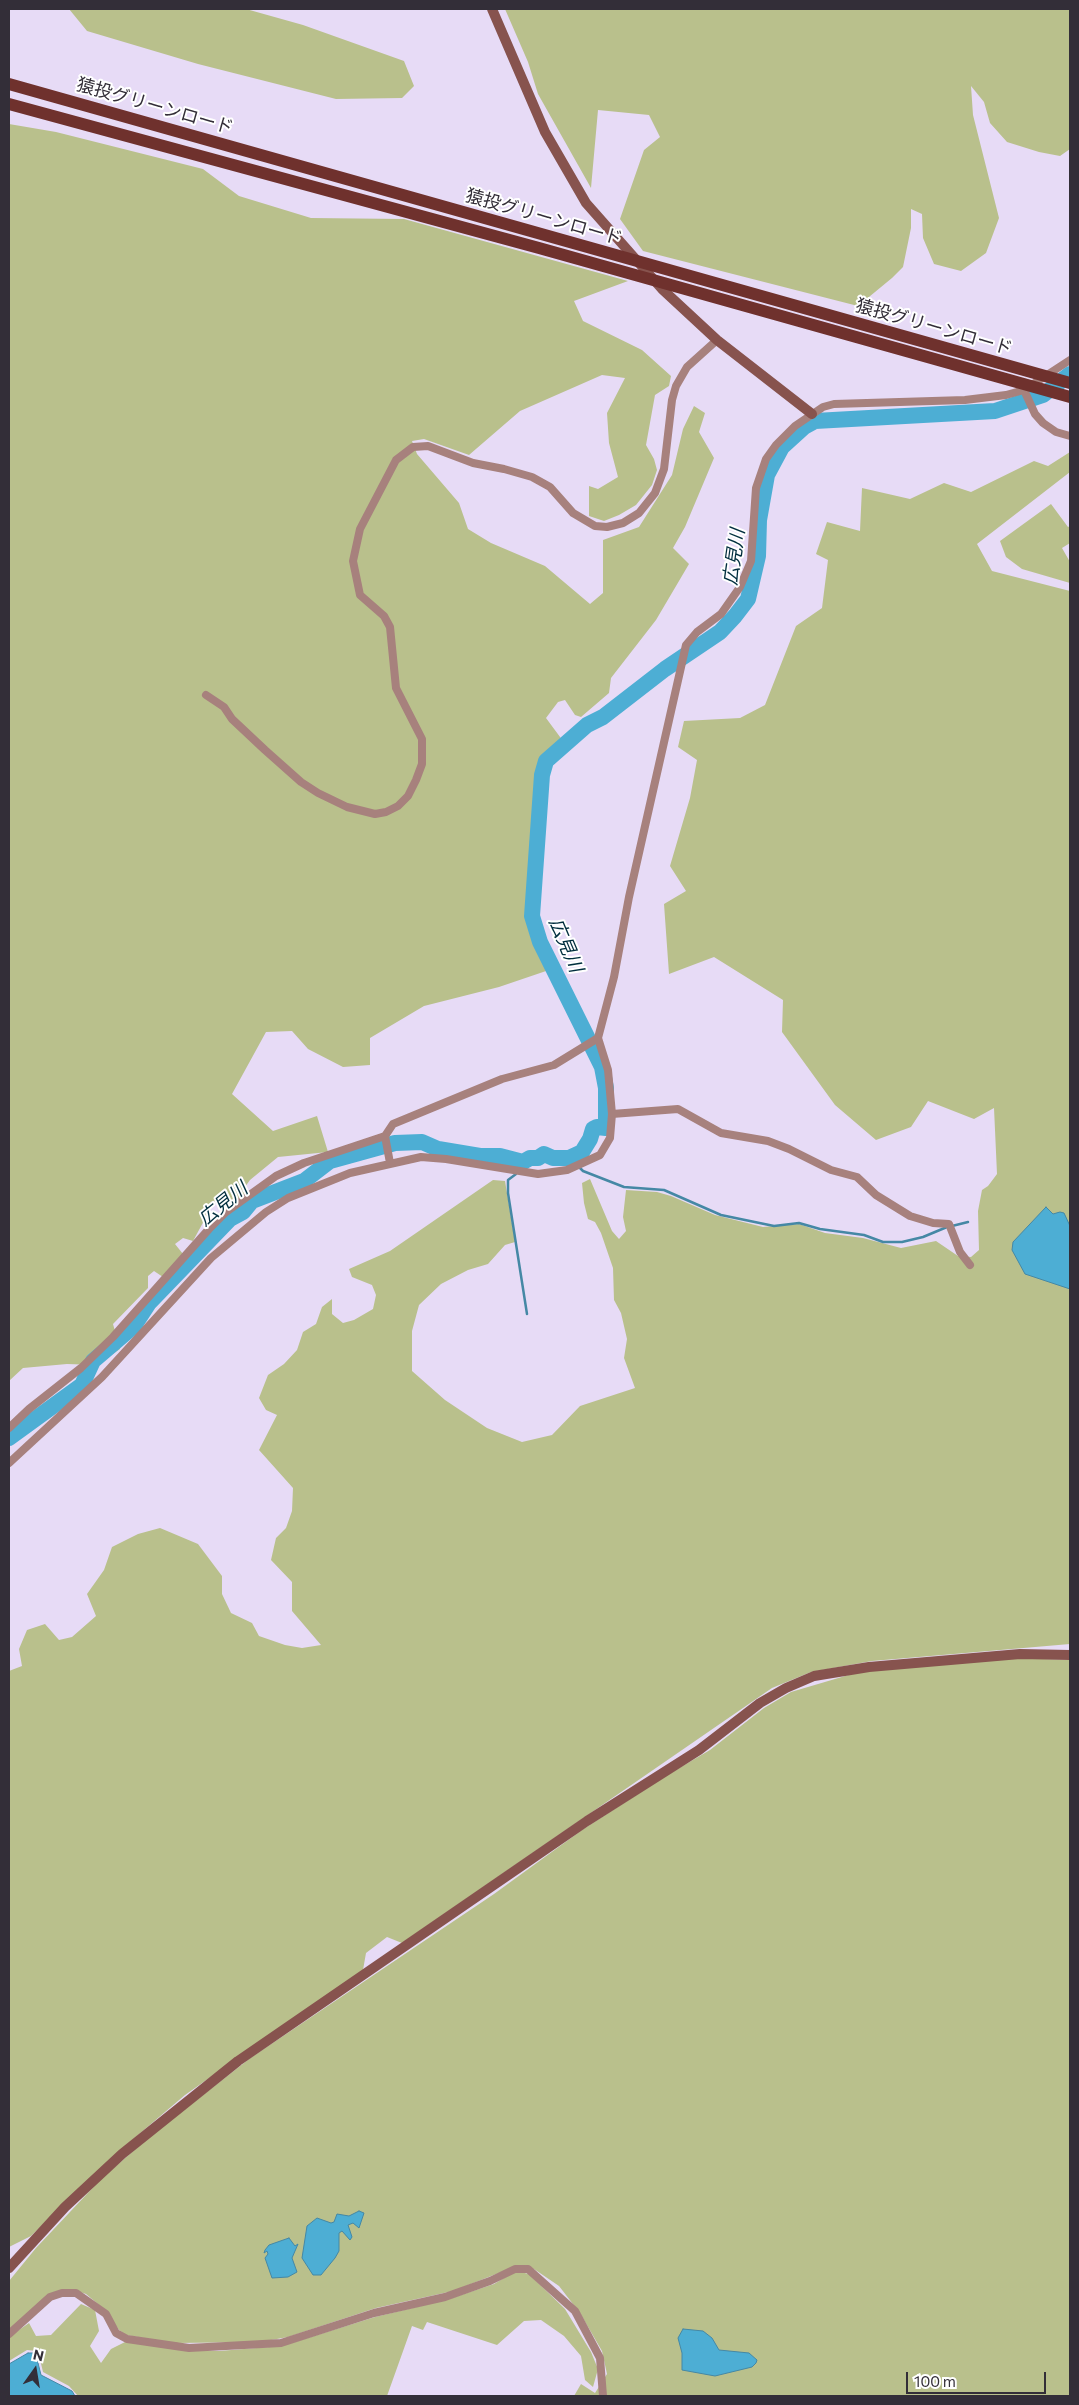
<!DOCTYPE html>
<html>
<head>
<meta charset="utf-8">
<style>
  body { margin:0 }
  #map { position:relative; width:1079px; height:2405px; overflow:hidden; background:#e7dbf6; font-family:Commissioner,sans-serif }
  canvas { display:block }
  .frame { position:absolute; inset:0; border:10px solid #332e38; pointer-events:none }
  .north { position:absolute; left:10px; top:2345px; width:50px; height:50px; -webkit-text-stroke:4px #fff; paint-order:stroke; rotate:13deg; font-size:14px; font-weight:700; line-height:20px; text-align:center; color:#332e38 }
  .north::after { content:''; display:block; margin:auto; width:18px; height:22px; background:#332e38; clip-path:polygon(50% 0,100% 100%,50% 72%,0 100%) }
  .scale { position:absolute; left:906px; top:2372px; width:140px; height:22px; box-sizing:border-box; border:2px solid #332e38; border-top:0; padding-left:6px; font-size:15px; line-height:18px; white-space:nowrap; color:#332e38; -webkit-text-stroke:4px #fff; paint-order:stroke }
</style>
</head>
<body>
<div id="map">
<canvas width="1079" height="2405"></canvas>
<div class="frame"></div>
<div class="north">N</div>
<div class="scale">100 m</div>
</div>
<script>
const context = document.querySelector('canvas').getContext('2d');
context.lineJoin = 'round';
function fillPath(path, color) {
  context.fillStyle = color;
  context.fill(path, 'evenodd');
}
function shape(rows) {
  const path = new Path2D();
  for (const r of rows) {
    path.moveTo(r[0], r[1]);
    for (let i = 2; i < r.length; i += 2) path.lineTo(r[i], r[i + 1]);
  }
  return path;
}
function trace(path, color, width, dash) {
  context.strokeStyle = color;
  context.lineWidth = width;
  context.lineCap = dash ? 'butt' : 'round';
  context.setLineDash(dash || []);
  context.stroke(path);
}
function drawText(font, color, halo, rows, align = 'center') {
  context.font = font + ' Commissioner,"Noto Sans JP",sans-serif';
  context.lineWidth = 4;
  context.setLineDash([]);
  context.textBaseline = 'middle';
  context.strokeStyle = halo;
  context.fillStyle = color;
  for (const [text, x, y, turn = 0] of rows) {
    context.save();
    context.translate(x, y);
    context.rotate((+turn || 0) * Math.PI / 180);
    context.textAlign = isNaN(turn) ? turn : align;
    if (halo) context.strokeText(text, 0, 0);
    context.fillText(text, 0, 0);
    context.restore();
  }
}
const green = shape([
  [69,9,246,9,303,25,404,61,414,86,402,98,336,99,198,64,87,31],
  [505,9,1070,9,1070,149,1060,156,1039,152,1007,142,990,123,984,102,971,86,973,115,999,218,986,253,961,271,934,264,923,238,922,214,911,209,911,228,903,267,892,278,858,306,643,251,620,219,644,150,660,137,649,115,598,110,591,188,538,94,528,62],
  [9,124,56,132,203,169,239,196,311,218,404,219,628,281,574,301,583,321,642,350,671,376,669,386,655,395,646,445,654,459,657,470,652,485,636,505,619,515,604,521,589,516,589,486,598,489,618,477,609,443,607,413,625,378,602,375,520,411,469,455,424,439,412,441,417,454,459,503,468,529,491,543,545,566,590,604,603,593,603,540,639,527,672,475,683,429,694,406,705,413,699,432,714,458,685,527,673,548,689,564,656,620,611,678,609,693,581,717,575,715,565,700,558,702,546,718,563,741,544,758,540,774,529,913,533,933,549,970,499,987,424,1006,370,1038,370,1065,343,1067,308,1049,292,1031,266,1032,232,1094,273,1131,317,1116,328,1152,278,1157,250,1180,242,1191,247,1195,227,1209,218,1195,193,1241,183,1238,175,1244,183,1254,163,1277,154,1271,148,1276,148,1288,113,1324,120,1349,97,1365,67,1364,23,1368,9,1381],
  [1070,452,1070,472,977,544,992,571,1070,591,1070,1644,872,1661,811,1672,772,1688,402,1943,387,1937,366,1953,363,1970,185,2095,118,2152,31,2236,9,2247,9,1671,22,1666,19,1649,27,1630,45,1624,59,1640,72,1637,96,1616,87,1594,104,1570,112,1547,138,1534,160,1528,198,1544,222,1576,222,1594,231,1613,252,1623,259,1636,285,1645,302,1648,321,1645,292,1611,292,1582,271,1560,276,1538,286,1528,292,1511,293,1488,259,1450,277,1415,266,1410,259,1398,268,1375,284,1364,297,1350,303,1332,316,1324,322,1307,332,1299,332,1314,343,1323,354,1320,373,1309,376,1295,372,1285,352,1277,349,1269,390,1251,493,1180,505,1181,515,1242,505,1245,488,1264,468,1270,441,1284,419,1305,412,1331,412,1371,445,1400,487,1428,522,1442,552,1435,580,1406,635,1388,624,1358,627,1339,621,1313,614,1300,613,1268,601,1233,595,1222,588,1219,584,1203,582,1183,590,1179,612,1231,619,1239,626,1231,623,1217,626,1190,657,1192,671,1196,715,1215,763,1227,799,1224,825,1233,863,1238,901,1248,936,1241,958,1256,971,1257,979,1250,978,1211,982,1190,988,1186,997,1174,994,1108,974,1119,928,1101,911,1127,876,1140,835,1105,782,1032,783,1000,714,957,669,974,664,904,686,891,670,866,690,798,697,760,678,747,684,721,740,718,765,705,796,626,822,608,828,560,816,554,827,522,860,531,862,488,910,499,944,483,971,492,1034,461,1048,466],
  [1051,504,1068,527,1070,526,1070,543,1062,548,1070,562,1070,583,1022,569,1006,557,1000,541],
  [1017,1658,1070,1660,1070,2396,574,2396,581,2384,595,2393,607,2374,602,2351,580,2313,559,2286,534,2269,521,2267,514,2267,453,2291,376,2308,288,2337,260,2342,174,2343,126,2335,119,2330,104,2309,86,2294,74,2290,58,2292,9,2331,9,2281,36,2248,102,2178,152,2135,249,2059,494,1894,582,1830,669,1774,710,1750,764,1708,791,1692,879,1666],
  [516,2271,529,2274,565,2309,591,2352,598,2369,593,2387,585,2380,581,2356,564,2336,541,2320,524,2321,497,2345,427,2322,423,2330,412,2326,387,2396,78,2396,69,2386,43,2372,38,2351,27,2350,9,2361,9,2337,29,2323,36,2336,51,2335,81,2304,95,2310,99,2331,90,2346,101,2363,111,2349,125,2342,182,2350,219,2351,282,2346,375,2317,446,2300,494,2284]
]);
const water = shape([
  [1046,1207,1053,1214,1060,1212,1064,1213,1070,1226,1070,1289,1025,1274,1012,1250,1013,1242,1046,1207],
  [359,2211,364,2213,359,2228,353,2223,348,2225,352,2237,350,2240,342,2231,339,2233,339,2251,335,2258,321,2275,313,2275,302,2258,307,2226,317,2218,331,2223,334,2222,337,2214,349,2216,359,2211],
  [289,2238,295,2246,298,2244,292,2258,297,2272,288,2277,272,2278,265,2258,268,2254,267,2251,264,2253,265,2250,269,2245,289,2238],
  [683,2329,703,2331,712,2338,719,2350,749,2353,757,2360,756,2363,752,2367,715,2376,682,2370,682,2353,678,2338,683,2329],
  [28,2353,33,2353,37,2359,41,2375,72,2391,75,2396,9,2396,9,2364,28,2353]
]);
const stream = shape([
  [569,1158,575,1164],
  [579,1167,583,1171,624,1187,664,1190,721,1215,774,1226,799,1223,820,1229,864,1235,883,1242,902,1242,923,1237,947,1227],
  [516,1174,508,1180,508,1193,527,1314],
  [952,1226,968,1222]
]);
const river = shape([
  [9,1438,82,1385,93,1361,134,1326,149,1303,230,1219,243,1212,252,1201,304,1181,330,1161,395,1143,422,1142,438,1149,480,1156,500,1156,523,1162,530,1158,538,1158,544,1154,553,1158,569,1158,582,1152,590,1139,593,1129,597,1127,606,1128,606,1088,602,1067,540,942,532,916,542,775,546,761,587,725,603,717,665,669,720,632,735,616,748,599,758,556,759,520,767,475,782,447,804,427,815,421,995,411,1043,395,1070,374]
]);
const street = shape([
  [1024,390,1035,414,1043,423,1056,432,1070,436],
  [206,695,224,707,232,719,265,750,301,782,318,793,347,807,375,814,386,812,398,806,408,796,416,780,422,764,422,739,396,688,390,627,384,616,360,595,353,561,360,529,396,460,413,447,428,446,473,463,504,469,532,477,550,487,573,513,595,526,607,527,623,523,639,513,655,493,664,469,672,400,676,386,687,367,717,340],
  [612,1114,678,1109,721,1133,768,1141,789,1149,831,1170,857,1177,876,1195,910,1216,933,1223,949,1224,960,1252,970,1265],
  [390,1163,385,1136,393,1124,502,1079,554,1065,598,1038],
  [9,1428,29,1409,81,1368,113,1337,209,1229,226,1212,276,1176,304,1163,385,1136],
  [9,1463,102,1377,211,1258,266,1212,288,1198,350,1173,421,1157,446,1159,538,1174,567,1170,600,1155,610,1138,612,1114,608,1070,598,1038,614,977,629,897,686,645,697,632,721,614,740,587,751,561,756,488,766,459,776,445,795,426,823,407,834,404,965,400,1006,395,1024,390,1070,360],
  [9,2334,50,2297,62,2293,76,2293,106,2314,116,2333,127,2339,189,2348,281,2343,374,2313,445,2297,490,2281,515,2269,528,2269,575,2311,600,2358,603,2396]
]);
const secondary = shape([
  [492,9,545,132,586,203,662,289,717,340,812,414],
  [9,2268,65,2207,122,2154,238,2061,587,1821,699,1750,760,1703,786,1688,814,1676,869,1667,1020,1654,1070,1655]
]);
const primary = shape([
  [9,84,1070,383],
  [9,104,539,248,1070,397]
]);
const streetNames = [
  ["猿投グリーンロード",155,106,16],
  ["猿投グリーンロード",544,217,16],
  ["猿投グリーンロード",934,327,16]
];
const waterNames = [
  ["広見川",734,557,-82],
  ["広見川",566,945,67],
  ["広見川",223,1204,-39]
];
fillPath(green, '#b9c08c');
fillPath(water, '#4daed4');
trace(water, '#4588a5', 1);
trace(stream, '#4588a5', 2.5);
trace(river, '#4daed4', 16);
trace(street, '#a7817d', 8);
trace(secondary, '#87534e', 10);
trace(primary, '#6f312d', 12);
drawText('18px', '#332e38', '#fff', streetNames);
drawText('italic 19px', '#002e3e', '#fff', waterNames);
</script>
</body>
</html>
